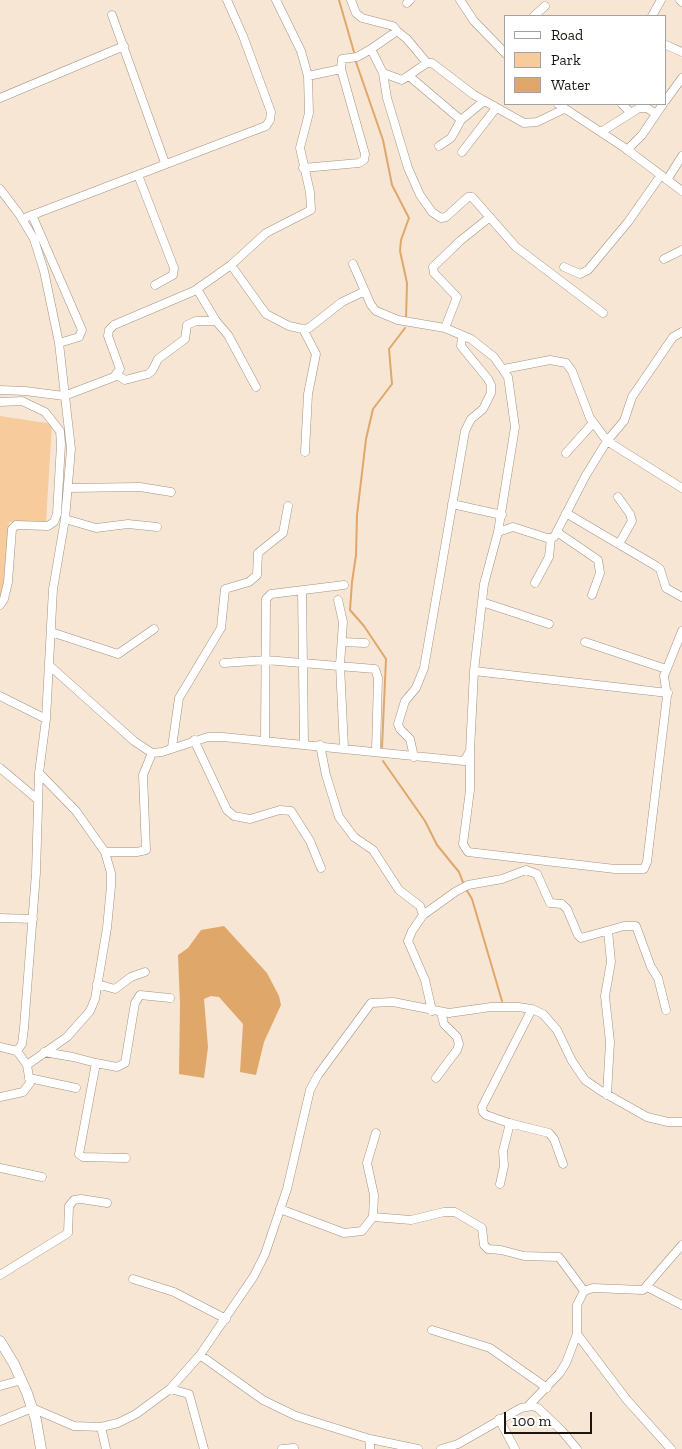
<!DOCTYPE html>
<html>
<head>
<meta charset="utf-8">
<style>
  body { margin:0 }
  #map { position:relative; width:682px; height:1449px; overflow:hidden; background:#f7e6d4; font-family:"Zilla Slab",serif }
  canvas { display:block }
  .legend { position:absolute; left:504px; top:15px; width:162px; height:90px; box-sizing:border-box; background:#fff; border:1px solid #a4a19f; margin:0; padding:6px 9px; list-style:none; font-size:15px; color:#1b150e }
  .legend li { display:flex; align-items:center; gap:10px; height:25px }
  .legend b { width:25px; border:1px solid #a4a19f }
  .scale { position:absolute; left:504px; top:1412px; width:88px; height:22px; box-sizing:border-box; border:2px solid #1b150e; border-top:0; padding-left:6px; font-size:15px; line-height:18px; white-space:nowrap; color:#1b150e; -webkit-text-stroke:4px #fff; paint-order:stroke }
</style>
</head>
<body>
<div id="map">
<canvas width="682" height="1449"></canvas>
<ul class="legend">
<li><b style="height:6px;background:#fff"></b>Road</li>
<li><b style="height:14px;background:#f7cb9c"></b>Park</li>
<li><b style="height:14px;background:#dfa76a"></b>Water</li>
</ul>
<div class="scale">100 m</div>
</div>
<script>
const context = document.querySelector('canvas').getContext('2d');
context.lineJoin = 'round';
function fillPath(path, color) {
  context.fillStyle = color;
  context.fill(path, 'evenodd');
}
function shape(rows) {
  const path = new Path2D();
  for (const r of rows) {
    path.moveTo(r[0], r[1]);
    for (let i = 2; i < r.length; i += 2) path.lineTo(r[i], r[i + 1]);
  }
  return path;
}
function trace(path, color, width, dash) {
  context.strokeStyle = color;
  context.lineWidth = width;
  context.lineCap = dash ? 'butt' : 'round';
  context.setLineDash(dash || []);
  context.stroke(path);
}
const green = shape([
  [0,416,52,424,46,522,9,522,3,592,0,596]
]);
const water = shape([
  [224,926,267,973,279,996,281,1005,264,1042,256,1075,240,1072,243,1024,219,997,211,996,204,999,208,1047,204,1078,179,1074,180,1004,178,955,188,948,201,930]
]);
const stream = shape([
  [339,0,354,52],
  [356,62,383,140,392,185,409,218,401,240,400,251,407,283,406,319],
  [382,747,386,659,364,626,350,610,352,582,356,555,357,515,366,439,373,409,392,384,389,349,405,328],
  [383,761,425,821,437,845,459,872,464,885],
  [466,889,472,899,502,1001]
]);
const minor = shape([
  [460,0,474,21,506,54],
  [680,0,682,2],
  [407,3,410,0],
  [112,15,165,163],
  [534,16,545,6],
  [652,16,661,0],
  [397,31,407,39,427,63],
  [666,45,682,52],
  [371,49,383,73,387,98,408,168,420,195,432,212,441,218,446,217,468,197,472,197,516,247,603,313],
  [383,73,402,80,427,63,432,63,474,95,524,123,537,122,564,109],
  [308,76,341,69,342,59,357,57,371,49,397,31,393,26,362,18,356,13,351,0],
  [409,76,461,120],
  [0,98,124,46],
  [666,100,682,78],
  [558,104,625,148,682,191],
  [622,104,631,113],
  [601,132,639,108,647,108,656,114],
  [439,146,451,138,461,120,484,101],
  [627,150,642,135,663,104],
  [462,152,496,108],
  [303,168,359,163,364,160,365,154,341,69],
  [138,175,174,268,173,275,155,285],
  [667,180,682,156],
  [0,189,19,214,34,239,44,271,59,343,71,449,65,519,53,589,46,719,39,773,36,873,24,1028,22,1044,17,1051,0,1047],
  [32,215,82,330,79,337,59,343],
  [22,219,266,126,270,120,271,112,243,36,227,0],
  [664,259,682,250],
  [353,264,371,305,376,311,398,320,445,328,471,339,494,357,508,377,515,427,498,532],
  [231,265,266,314,289,326,303,329,309,328,342,302,365,291],
  [564,267,580,274,588,270,628,222,661,175],
  [216,321,228,335,256,387],
  [445,328,457,297,434,273,433,267,460,241,490,217],
  [303,329,316,354,308,394,305,452],
  [504,369,550,360,566,363,572,371,590,418,607,441,682,488],
  [117,375,125,380,148,374,152,371,158,359,185,339,187,325,196,321,216,321,197,289],
  [0,390,25,391,64,396,114,377,120,369,108,336,109,330,114,325,194,291,231,265,266,233,311,210,310,192,300,148,309,113,308,76,301,51,276,0],
  [0,402,22,401,45,412,60,431,61,444,57,514,54,522,48,526,16,525,12,529,8,582,4,599,0,605],
  [566,453,593,423],
  [68,488,140,487,171,492],
  [618,497,630,514,632,521,619,544],
  [452,504,502,515],
  [566,513,656,566,660,569,666,588,682,597],
  [65,519,96,528,128,524,157,527],
  [557,532,598,560,600,573,592,595],
  [535,583,549,557,551,538],
  [302,591,304,744],
  [338,600,343,622,340,665,344,748],
  [482,602,549,624],
  [51,632,118,654,154,629],
  [342,642,365,643],
  [585,642,666,669],
  [224,663,266,660,375,669,378,678,376,751],
  [50,666,134,741,152,753,162,752,208,737,223,737,464,761,470,751,474,671,484,584,498,532,513,527,547,538,554,537,586,475,607,441,624,421,632,397,673,337,682,332],
  [474,671,668,693],
  [0,696,46,719],
  [194,740,227,810,234,816,250,819,280,810,291,811,310,841,321,868],
  [265,741,266,599,271,594,344,585],
  [320,745,326,775,339,817,354,837,373,850,399,890,420,906,423,915],
  [172,747,179,698,221,628,225,589,249,582,257,575,258,553,283,533,288,506],
  [470,753,470,790,463,844,468,852,615,869,644,869,647,862,667,696,664,676,682,631],
  [414,757,410,739,400,729,398,724,405,701,416,688,424,668,465,431,471,419,483,409,491,393,491,385,488,379,461,346,462,336],
  [0,768,37,799],
  [105,852,137,852,146,850,143,775,152,753],
  [0,918,33,919],
  [97,984,115,989,131,977,145,972],
  [532,1009,482,1107,483,1112,486,1115,509,1123,549,1133,554,1139,563,1164],
  [432,1011,425,980,408,941,412,931,423,915,455,892,468,885,502,879,526,870,537,874,550,903,562,904,567,909,578,935,581,938,624,926,636,926,651,967,658,978,666,1010],
  [44,1052,73,1057,96,1063],
  [27,1065,67,1037,90,1011,95,999,107,928,111,886,111,873,105,852,76,811,39,773],
  [29,1078,76,1088],
  [436,1078,457,1050,459,1044,457,1037,444,1024,441,1012],
  [607,1095,610,1042,605,996,611,962,608,931],
  [0,1097,23,1092,30,1083,27,1065,17,1051],
  [126,1158,83,1157,79,1154,96,1063,117,1067,125,1063,135,1003,140,995,170,998],
  [0,1168,42,1177],
  [500,1184,504,1166,503,1151,510,1123],
  [280,1209,344,1233,362,1231,373,1217,374,1195,367,1163,376,1133],
  [373,1217,411,1220,444,1212,455,1212,482,1228,484,1245,488,1249,501,1250,524,1256,559,1257,584,1291],
  [0,1275,68,1233,69,1206,74,1200,81,1199,107,1203],
  [133,1279,174,1292,226,1319],
  [647,1287,682,1305],
  [432,1330,490,1348,547,1388],
  [577,1334,627,1400,671,1449],
  [200,1355,263,1400,296,1416,370,1439,418,1449],
  [0,1386,22,1380],
  [170,1389,189,1394,204,1449],
  [528,1406,559,1374,566,1363,577,1334,577,1305,584,1291,593,1288,643,1290,682,1245],
  [499,1419,515,1449],
  [0,1421,32,1408,74,1426,101,1427,118,1423,136,1414,170,1389,200,1355,254,1276,265,1254,287,1189,310,1090,318,1075,371,1003,393,1002,449,1013,491,1007,518,1007,532,1009,543,1014,557,1030,572,1061,585,1080,601,1091,647,1117,668,1122,682,1122],
  [101,1427,106,1449],
  [282,1449,294,1448],
  [370,1449,370,1439],
  [441,1449,458,1444,521,1408,532,1406,538,1408,562,1431,577,1449]
]);
const major = shape([
  [0,1341,14,1364,27,1393,36,1420,41,1449]
]);
fillPath(green, '#f7cb9c');
fillPath(water, '#dfa76a');
trace(stream, '#dfa76a', 2);
trace(minor, '#a39282', 9);
trace(major, '#a39282', 11);
trace(minor, '#fff', 8);
trace(major, '#fff', 10);
</script>
</body>
</html>
